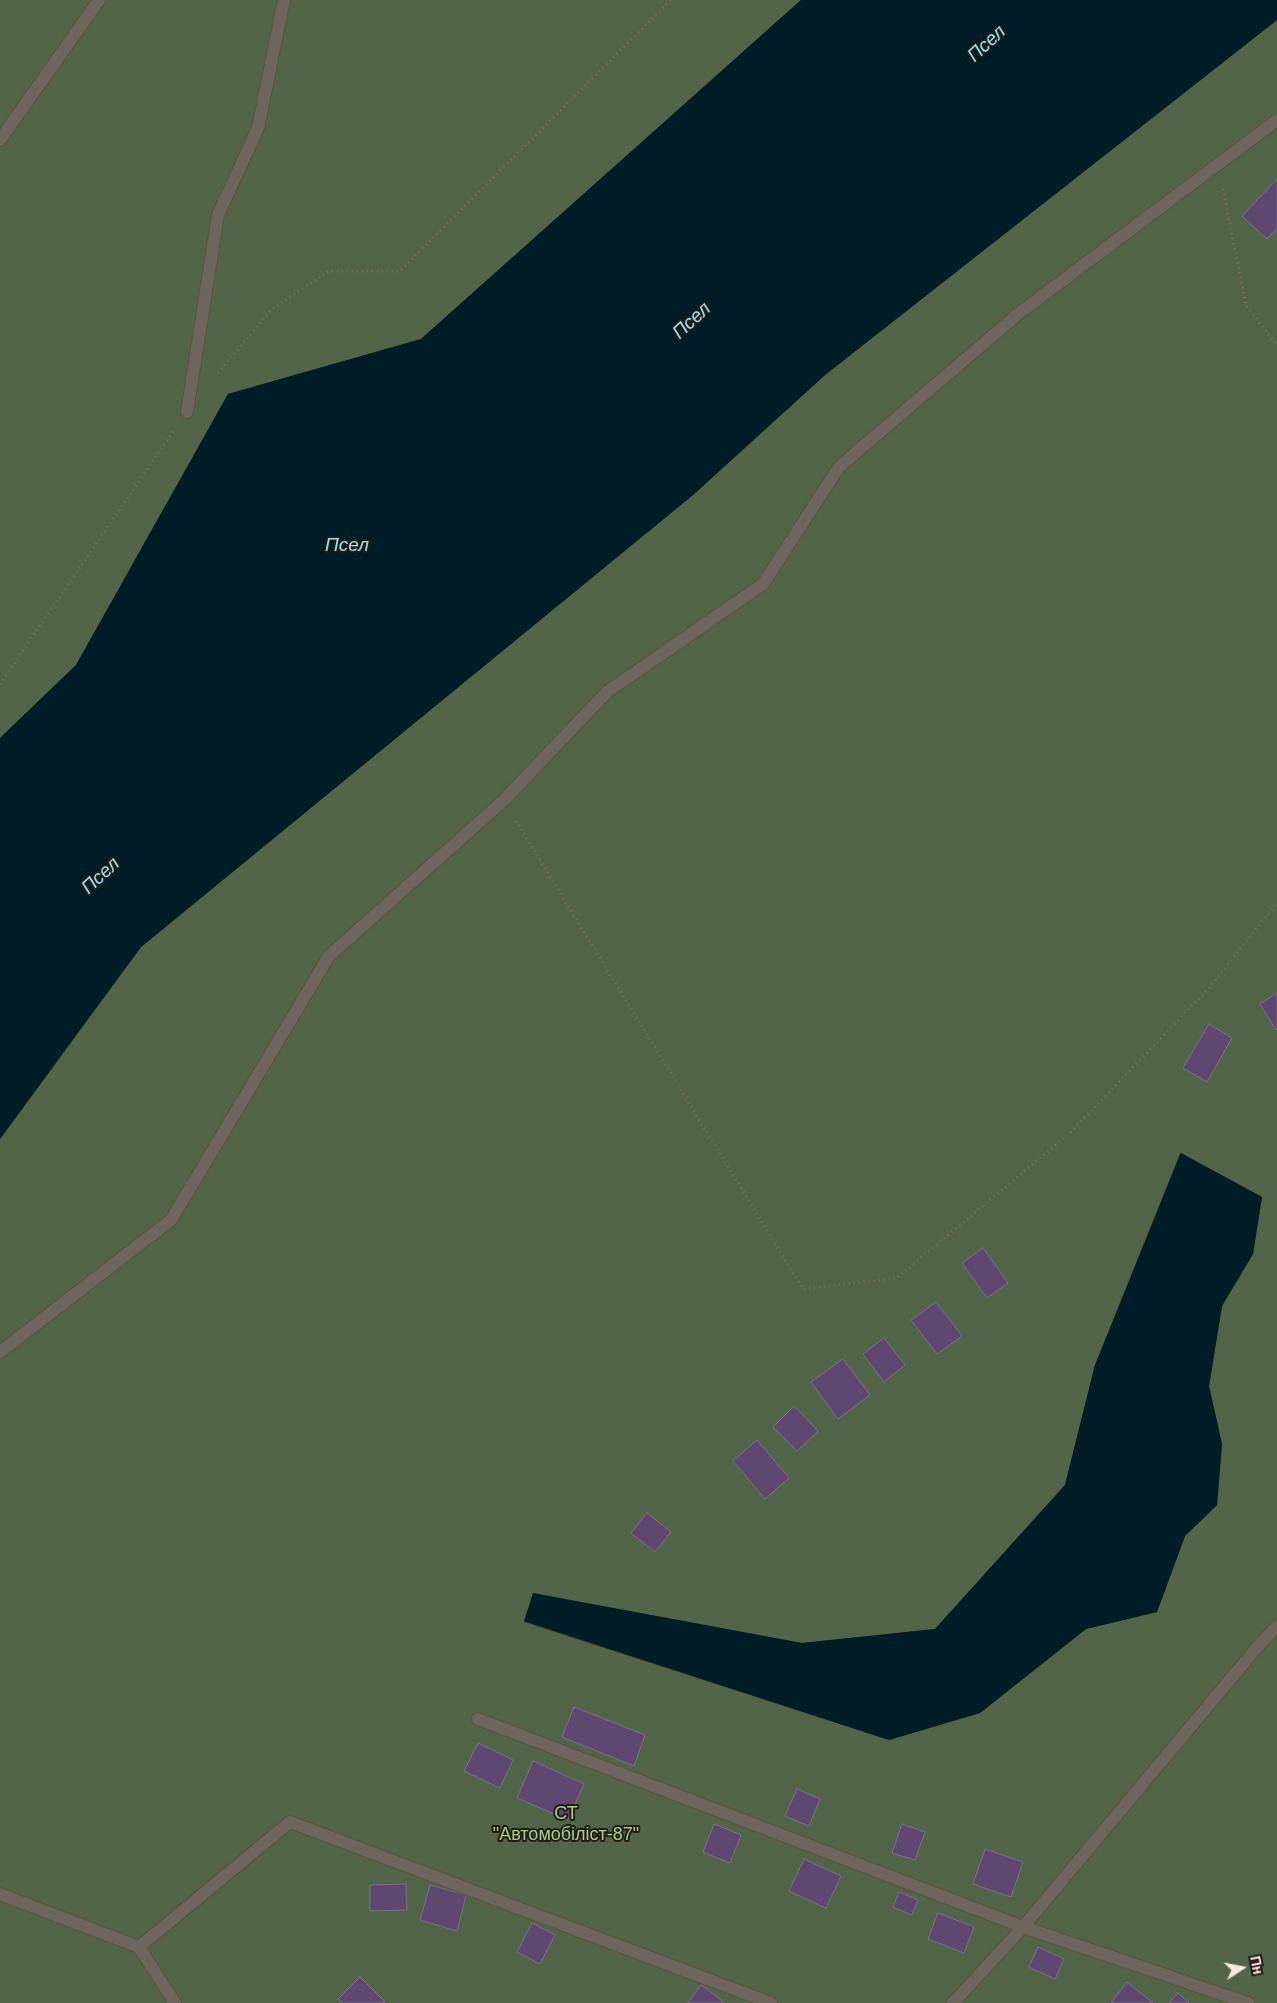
<!DOCTYPE html>
<html>
<head>
<meta charset="utf-8">
<style>
  body { margin:0 }
  #map { position:relative; width:1277px; height:2003px; overflow:hidden; background:#443221; font-family:Helvetica,sans-serif }
  canvas { display:block }
  .north { position:absolute; left:1217px; top:1943px; width:50px; height:50px; -webkit-text-stroke:4px #241c14; paint-order:stroke; rotate:79deg; font-size:14px; font-weight:700; line-height:20px; text-align:center; color:#f6eae0 }
  .north::after { content:''; display:block; margin:auto; width:18px; height:22px; background:#f6eae0; clip-path:polygon(50% 0,100% 100%,50% 72%,0 100%) }
</style>
</head>
<body>
<div id="map">
<canvas width="1277" height="2003"></canvas>
<div class="north">Пн</div>
</div>
<script>
const context = document.querySelector('canvas').getContext('2d');
context.lineJoin = 'round';
function fillPath(path, color) {
  context.fillStyle = color;
  context.fill(path, 'evenodd');
}
function shape(rows) {
  const path = new Path2D();
  for (const r of rows) {
    path.moveTo(r[0], r[1]);
    for (let i = 2; i < r.length; i += 2) path.lineTo(r[i], r[i + 1]);
  }
  return path;
}
function trace(path, color, width, dash) {
  context.strokeStyle = color;
  context.lineWidth = width;
  context.lineCap = dash ? 'butt' : 'round';
  context.setLineDash(dash || []);
  context.stroke(path);
}
function drawText(font, color, halo, rows, align = 'center') {
  context.font = font + ' Helvetica,sans-serif';
  context.lineWidth = 4;
  context.setLineDash([]);
  context.textBaseline = 'middle';
  context.strokeStyle = halo;
  context.fillStyle = color;
  for (const [text, x, y, turn = 0] of rows) {
    context.save();
    context.translate(x, y);
    context.rotate((+turn || 0) * Math.PI / 180);
    context.textAlign = isNaN(turn) ? turn : align;
    if (halo) context.strokeText(text, 0, 0);
    context.fillText(text, 0, 0);
    context.restore();
  }
}
const green = shape([
  [0,0,801,0,421,339,228,394,76,665,0,738],
  [1277,20,1277,2003,0,2003,0,1139,141,947,693,495,825,375],
  [1180,1153,1262,1197,1253,1254,1222,1306,1209,1386,1222,1444,1217,1505,1185,1536,1157,1612,1086,1629,980,1713,889,1740,524,1622,534,1594,802,1643,935,1629,1065,1485,1095,1365]
]);
const water = shape([
  [801,0,1277,0,1277,20,825,375,693,495,141,947,0,1139,0,738,76,665,228,394,421,339],
  [1181,1153,1262,1197,1253,1254,1222,1306,1209,1386,1222,1444,1217,1505,1185,1536,1157,1612,1086,1629,980,1713,889,1740,524,1621,533,1593,802,1643,935,1629,1065,1485,1095,1365]
]);
const building = shape([
  [1277,179,1277,228,1267,239,1242,216,1277,179],
  [1277,993,1277,1029,1276,1030,1260,1004,1277,993],
  [1209,1024,1232,1038,1207,1082,1183,1068,1209,1024],
  [983,1248,1008,1283,987,1298,962,1263,983,1248],
  [936,1302,962,1336,937,1354,911,1320,936,1302],
  [884,1338,905,1365,884,1382,863,1354,884,1338],
  [843,1359,870,1395,838,1419,811,1382,843,1359],
  [794,1406,818,1431,797,1451,773,1427,794,1406],
  [757,1440,789,1478,765,1499,733,1461,757,1440],
  [647,1513,671,1532,655,1552,631,1533,647,1513],
  [574,1707,645,1735,634,1766,562,1737,574,1707],
  [478,1743,513,1760,500,1788,464,1771,478,1743],
  [533,1761,584,1784,568,1820,517,1798,533,1761],
  [797,1789,820,1799,809,1826,785,1816,797,1789],
  [714,1824,741,1835,730,1863,703,1852,714,1824],
  [902,1824,925,1832,915,1860,892,1853,902,1824],
  [985,1849,1023,1862,1011,1897,973,1884,985,1849],
  [804,1859,841,1876,826,1908,789,1891,804,1859],
  [406,1884,407,1910,370,1911,370,1885,406,1884],
  [430,1885,466,1895,457,1931,420,1920,430,1885],
  [899,1892,918,1900,912,1915,893,1907,899,1892],
  [938,1913,974,1927,964,1953,928,1939,938,1913],
  [532,1923,555,1935,540,1964,517,1952,532,1923],
  [1038,1947,1064,1959,1055,1979,1029,1967,1038,1947],
  [360,1977,385,2002,383,2003,343,2003,338,1999,360,1977],
  [1127,1982,1153,2003,1111,2003,1127,1982],
  [701,1985,725,2003,688,2003,701,1985],
  [1178,1993,1189,2003,1169,2003,1178,1993]
]);
const path = shape([
  [1223,189,1246,305,1277,345],
  [218,373,271,310,329,271,400,271,671,0],
  [0,684,174,430],
  [516,821,803,1289,897,1278,1071,1132,1209,988,1277,903]
]);
const minor = shape([
  [0,140,99,0],
  [187,412,218,215,258,128,284,0],
  [0,1352,171,1220,329,956,503,801,607,692,763,584,839,467,1018,314,1277,120],
  [478,1719,1023,1927,1248,2003],
  [0,1894,139,1947,175,2003],
  [139,1947,290,1822,771,2003],
  [953,2003,1023,1927,1254,1651,1277,1626]
]);
const parkNames = [
  ["СТ",566,1814],
  ["\"Автомобiлiст-87\"",566,1835]
];
const waterNames = [
  ["Псел",987,44,-43],
  ["Псел",692,321,-43],
  ["Псел",347,546],
  ["Псел",101,876,-43]
];
fillPath(green, '#526549');
fillPath(water, '#001d28');
fillPath(building, '#5e4871');
trace(building, '#7c7087', 1);
trace(minor, '#604f40', 14);
trace(path, '#807061', 3, [1, 4]);
trace(minor, '#6c665c', 12);
drawText('18px', '#a3d08e', '#241c14', parkNames);
drawText('italic 19px', '#98e0fc', '#241c14', waterNames);
</script>
</body>
</html>
